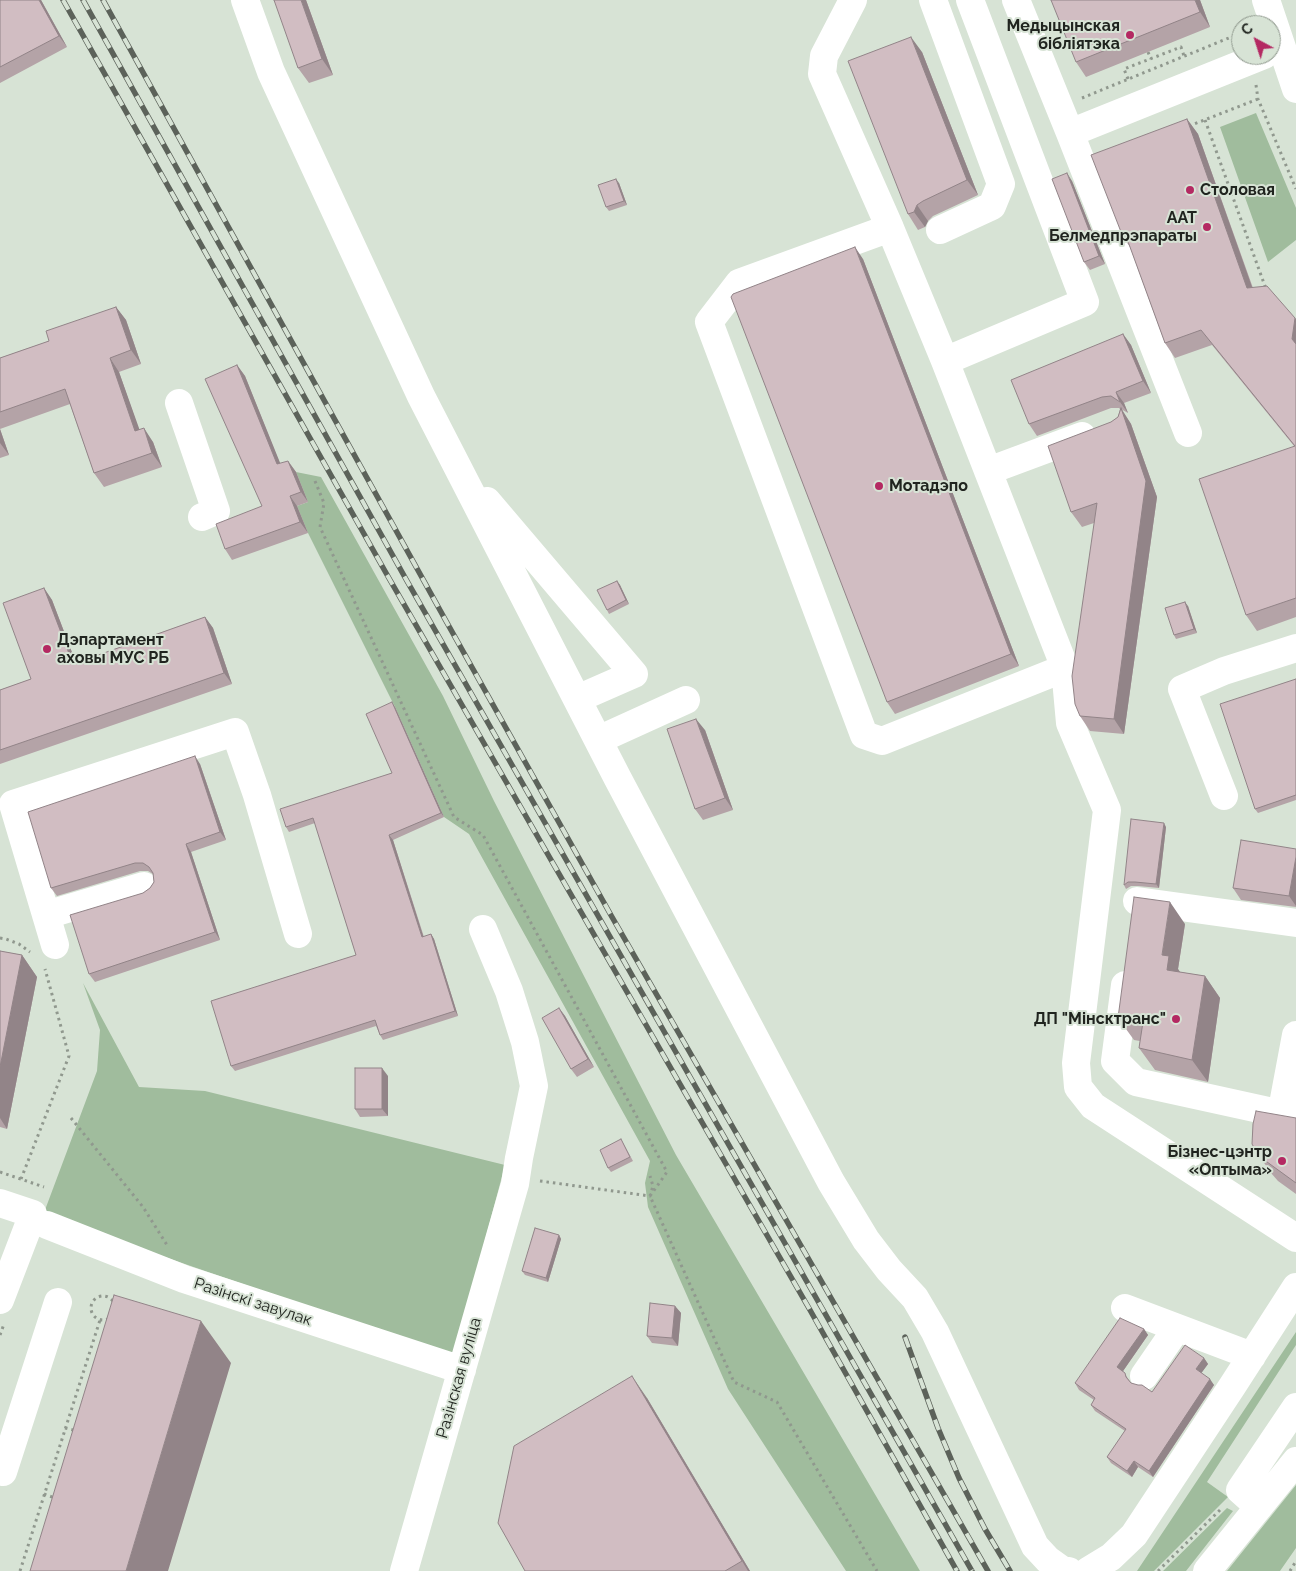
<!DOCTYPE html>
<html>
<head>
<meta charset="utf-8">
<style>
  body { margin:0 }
  #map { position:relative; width:1296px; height:1571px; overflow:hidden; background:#d7e3d5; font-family:Raleway,sans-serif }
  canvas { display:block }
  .north { position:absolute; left:1231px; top:15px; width:50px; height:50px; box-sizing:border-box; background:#d7e3d5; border:1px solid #8e978c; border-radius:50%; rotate:320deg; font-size:14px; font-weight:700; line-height:20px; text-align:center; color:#20241f }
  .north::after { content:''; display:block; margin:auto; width:18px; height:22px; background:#b42962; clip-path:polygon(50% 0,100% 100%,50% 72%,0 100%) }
</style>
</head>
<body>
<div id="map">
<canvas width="1296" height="1571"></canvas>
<div class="north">С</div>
</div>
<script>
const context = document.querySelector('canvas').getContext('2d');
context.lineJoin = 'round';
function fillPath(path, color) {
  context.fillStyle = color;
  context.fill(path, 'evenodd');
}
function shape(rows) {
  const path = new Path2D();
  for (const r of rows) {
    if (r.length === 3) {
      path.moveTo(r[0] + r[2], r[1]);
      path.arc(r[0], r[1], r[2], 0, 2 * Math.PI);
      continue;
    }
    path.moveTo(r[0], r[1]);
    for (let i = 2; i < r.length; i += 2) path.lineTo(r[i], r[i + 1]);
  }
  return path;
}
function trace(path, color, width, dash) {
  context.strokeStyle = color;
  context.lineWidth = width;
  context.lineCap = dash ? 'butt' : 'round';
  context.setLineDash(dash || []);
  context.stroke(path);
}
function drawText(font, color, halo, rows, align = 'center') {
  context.font = font + ' Raleway,sans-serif';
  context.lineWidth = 4;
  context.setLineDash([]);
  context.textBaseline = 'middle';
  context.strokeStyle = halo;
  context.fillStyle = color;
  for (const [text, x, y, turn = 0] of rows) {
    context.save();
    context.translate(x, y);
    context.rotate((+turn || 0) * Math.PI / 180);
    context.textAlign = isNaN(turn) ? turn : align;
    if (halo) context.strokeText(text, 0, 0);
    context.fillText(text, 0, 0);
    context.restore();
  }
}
const green = shape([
  [1256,113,1296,208,1296,240,1268,262,1220,127],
  [296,472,321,477,443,696,494,801,676,1155,920,1571,846,1571,728,1389,648,1207,645,1183,650,1161,469,834,444,817,395,707,308,533,297,506,308,502],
  [83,983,139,1087,205,1091,505,1165,454,1357,49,1217,39,1226,97,1071,100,1030],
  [1296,1332,1296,1345,1207,1482,1228,1497,1154,1571,1137,1571],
  [1296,1485,1296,1548,1280,1571,1227,1571],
  [1227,1508,1233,1511,1186,1571,1163,1571]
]);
const path = shape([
  [1148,52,1151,59],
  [1128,79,1124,69,1181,47,1184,56],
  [1256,85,1258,99,1296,189],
  [1082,98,1241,33],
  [1205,120,1266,289],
  [1189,126,1258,99],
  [315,481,324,503,320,527,454,817,483,835,667,1172,650,1196,734,1382,777,1402,877,1571],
  [0,938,6,939,19,944,30,952],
  [71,1118,143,1207,167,1245],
  [0,1172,44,1187],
  [21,1179,69,1056,45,969],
  [540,1181,650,1196,653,1186,650,1176],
  [103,1308,12],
  [0,1335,4,1324],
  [65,1428,77,1431],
  [44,1494,55,1498],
  [20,1571,100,1320],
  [1158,1571,1222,1508],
  [1290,1571,1296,1561]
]);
const minor = shape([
  [245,0,271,72,421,396,617,777,831,1182,866,1240,889,1270,915,1298,935,1332,1035,1546,1048,1560,1062,1570,1069,1571],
  [853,0,824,56,822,74,890,228,945,361,1065,668,1070,723,1107,810,1076,1063,1078,1087,1093,1106,1296,1238],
  [933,0,1001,184,992,206,940,230],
  [1016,0,1070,133,1188,433],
  [1266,0,1296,89],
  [1070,133,1264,55],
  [890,228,739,283,709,322,864,735,882,741,1065,668],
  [945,361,1085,302,970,0],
  [179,403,216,511,202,517],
  [988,471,1082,436],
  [487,501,634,674,577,699],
  [598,740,686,700],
  [1224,796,1182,689,1224,671,1296,648],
  [1137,901,1296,923],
  [46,915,144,886],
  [55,945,13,804,235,732,257,795,298,934],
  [1125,985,1115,1061,1136,1082,1296,1117],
  [1281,1115,1296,1035],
  [0,1203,33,1214,0,1300],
  [47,1225,184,1279,462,1370],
  [1125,1308,1252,1356],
  [1144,1376,1177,1328],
  [3,1472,58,1302],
  [1259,1507,1240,1490,1296,1407],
  [404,1571,515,1184,519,1158,534,1086,525,1042,509,991,483,929],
  [1088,1571,1111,1557,1134,1535,1233,1385,1296,1287],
  [1207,1571,1296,1461]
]);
const rail = shape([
  [63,0,390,580,810,1310,957,1571],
  [83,0,407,581,972,1571],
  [103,0,446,621,612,917,988,1571],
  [905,1337,938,1428,959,1478,985,1529,1010,1571]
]);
const wall = shape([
  [0,0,41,0,67,47,0,83],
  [306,0,333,75,309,83,298,68],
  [1200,0,1210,27,1086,77,1076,62],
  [922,52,978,195,933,216,928,221,925,227,918,230,908,214],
  [1187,119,1198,134,1253,288,1296,319,1296,617,1257,631,1246,615,1294,446,1212,345,1175,358,1165,343,1130,247,1123,237],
  [1072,181,1105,264,1090,270,1084,262],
  [619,183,627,205,609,211,606,207],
  [863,259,1019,666,895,714,887,702],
  [116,307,126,320,141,364,119,372,139,430,153,442,162,467,104,487,94,473,70,404,0,429,0,358,49,341],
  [1123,334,1131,345,1151,393,1124,403,1128,413,1121,409,1131,424,1157,497,1124,734,1090,731,1080,716,1094,523,1082,527,1071,512,1111,422,1118,417,1120,409,1119,408,1111,408,1037,436,1029,424],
  [237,365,245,376,280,464,288,461,296,472,308,502,297,506,308,533,232,560,225,549,262,506],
  [0,429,9,455,0,458],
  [617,581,620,585,629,604,609,614,607,610],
  [44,588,52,600,76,663,205,617,213,628,232,684,0,764,0,690,31,679],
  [1188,606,1197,633,1176,639,1174,635],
  [1296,679,1296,800,1258,813,1255,809],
  [395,707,444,817,393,840,424,937,431,934,434,939,458,1016,383,1040,380,1035,376,1026,235,1071,231,1066,356,955,315,823,289,832,286,827,392,773],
  [705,730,733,810,703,820,695,809],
  [200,764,226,840,191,852,220,940,95,982,89,974,143,893,150,888,154,882,153,874,148,871,140,871,57,896,51,888],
  [1166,827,1159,888,1138,886,1131,886,1126,889,1124,885],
  [1296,849,1296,907,1241,900,1233,888],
  [1185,924,1178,969,1180,972,1205,976,1220,998,1208,1082,1155,1070,1139,1048,1140,1041,1134,1040,1118,1018],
  [0,951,22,955,37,977,7,1129,0,1127],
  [559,1008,565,1016,594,1067,577,1077,571,1069],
  [388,1076,388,1116,360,1117,355,1109],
  [1296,1118,1296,1194,1278,1181,1271,1173,1256,1151],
  [621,1139,633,1161,611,1172,608,1168],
  [559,1235,561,1239,548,1282,525,1275,522,1271],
  [675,1306,681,1313,678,1346,652,1343,647,1336],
  [1144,1329,1148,1335,1123,1371,1131,1383,1152,1392,1204,1358,1208,1364,1201,1373,1214,1385,1153,1477,1138,1467,1132,1477,1111,1463,1107,1457,1125,1431,1095,1411,1091,1405,1094,1400,1079,1390,1075,1383],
  [647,1398,750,1571,525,1571]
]);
const shadedWall = shape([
  [39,0,41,0,67,47,59,36],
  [301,0,306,0,333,75,322,59],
  [1195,0,1200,0,1210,27,1200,12],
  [911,37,922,52,978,195,967,180],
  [1187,119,1198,134,1258,304,1247,288],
  [1067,173,1072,181,1105,264,1099,256],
  [616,179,619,183,627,205,624,201],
  [917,205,928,221,925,227,914,212],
  [855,247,863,259,1019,666,1011,654],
  [116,307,126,320,141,364,131,350],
  [1295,318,1296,319,1296,345,1292,339],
  [1123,334,1131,345,1151,393,1143,381],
  [110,358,119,372,145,445,135,431],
  [237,365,245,376,285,475,277,464],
  [1116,392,1124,403,1128,413,1120,402],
  [1121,408,1131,424,1157,497,1124,734,1114,719],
  [144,428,153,442,162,467,152,453],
  [0,429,9,455,0,443],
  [288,461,296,472,308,502,301,492],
  [290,496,297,506,308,533,300,522],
  [617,581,620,585,629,604,626,600],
  [44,588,52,600,81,676,73,664],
  [1185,602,1188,606,1197,633,1194,629],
  [205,617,213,628,232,684,224,673],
  [392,702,395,707,444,817,441,813],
  [696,719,705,730,733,810,725,798],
  [195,756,200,764,226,840,220,832],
  [1164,823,1166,827,1159,888,1156,884],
  [389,835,393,840,425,942,422,937],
  [186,844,191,852,220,940,215,932],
  [1296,857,1296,906,1289,896],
  [1170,902,1185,924,1178,969,1184,978,1167,970,1162,955],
  [431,934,434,939,458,1016,455,1011],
  [22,955,37,977,7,1129,0,1118,0,1067],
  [1205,976,1220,998,1208,1082,1192,1060],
  [559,1008,565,1016,594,1067,588,1059],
  [382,1068,388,1076,388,1116,382,1109],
  [559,1235,561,1239,548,1282,546,1278],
  [675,1306,681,1313,678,1346,672,1338],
  [201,1321,231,1363,168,1571,126,1571],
  [1144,1329,1148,1335,1121,1374,1117,1367],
  [1204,1358,1208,1364,1200,1375,1196,1369],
  [632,1376,647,1398,750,1571,748,1571,742,1561],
  [1210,1379,1214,1385,1153,1477,1149,1471],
  [1134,1461,1138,1467,1132,1477,1127,1471]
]);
const building = shape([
  [0,0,39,0,59,36,0,67,0,0],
  [274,0,301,0,322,59,298,68,274,0],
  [1051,0,1195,0,1200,12,1076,62,1051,0],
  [911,37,967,180,923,201,917,205,914,212,908,214,848,61,911,37],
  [1187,119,1247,288,1267,286,1295,318,1292,339,1296,344,1296,598,1246,615,1199,479,1295,446,1201,330,1165,343,1126,236,1123,237,1091,155,1187,119],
  [1067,173,1099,256,1084,262,1052,179,1067,173],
  [616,179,624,201,606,207,598,185,616,179],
  [855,247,1011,654,887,702,731,297,733,294,855,247],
  [116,307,131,350,110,358,135,431,144,428,152,453,94,473,65,389,0,412,0,358,49,341,46,331,116,307],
  [1123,334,1143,381,1116,392,1120,402,1111,396,1102,397,1029,424,1011,380,1123,334],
  [237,365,277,464,288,461,301,492,290,496,300,522,225,549,216,524,262,506,205,379,237,365],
  [1121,408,1146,481,1114,719,1080,716,1075,704,1072,676,1097,503,1071,512,1048,446,1111,422,1118,417,1121,408],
  [617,581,626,600,607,610,597,590,617,581],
  [44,588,73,664,205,617,224,673,0,750,0,690,31,679,3,603,44,588],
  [1185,602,1194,629,1174,635,1165,608,1185,602],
  [1296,679,1296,795,1255,809,1220,704,1296,679],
  [392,702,441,813,389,835,422,937,431,934,455,1011,380,1035,375,1020,231,1066,211,1001,356,955,313,818,286,827,280,809,392,773,366,714,392,702],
  [696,719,725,798,695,809,667,729,696,719],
  [195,756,220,832,186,844,215,932,89,974,70,915,143,893,150,888,154,882,153,873,149,867,143,863,135,863,51,888,28,812,195,756],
  [1131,819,1164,823,1156,884,1135,882,1128,882,1124,885,1131,819],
  [1241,840,1296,849,1296,857,1289,896,1233,888,1241,840],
  [1134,897,1170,902,1162,955,1169,956,1167,970,1205,976,1192,1060,1139,1048,1143,1022,1118,1018,1134,897],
  [0,951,22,955,0,1067,0,951],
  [559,1008,588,1059,571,1069,542,1018,559,1008],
  [355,1068,382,1068,382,1109,355,1109,355,1068],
  [1256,1111,1296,1118,1296,1183,1263,1159,1256,1151,1252,1144,1253,1124,1256,1111],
  [621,1139,630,1157,608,1168,600,1150,621,1139],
  [535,1228,559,1235,546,1278,522,1271,535,1228],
  [114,1295,201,1321,126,1571,30,1571,114,1295],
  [650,1303,675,1306,672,1338,647,1336,650,1303],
  [1120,1318,1144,1329,1117,1367,1125,1373,1126,1377,1131,1383,1138,1385,1142,1385,1152,1392,1185,1345,1204,1358,1196,1369,1210,1379,1149,1471,1134,1461,1127,1471,1107,1457,1126,1429,1091,1405,1095,1398,1075,1383,1120,1318],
  [632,1376,742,1561,725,1571,525,1571,498,1523,514,1446,632,1376]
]);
const markers = [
  [1130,35,5,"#b42962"],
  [1190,190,5,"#b42962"],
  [1207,227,5,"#b42962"],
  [879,486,5,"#b42962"],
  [47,649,5,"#b42962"],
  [1176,1019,5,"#b42962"],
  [1282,1161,5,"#b42962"]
];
const poiNames = [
  ["Медыцынская",1120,26],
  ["бібліятэка",1120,44],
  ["Столовая",1200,190,"left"],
  ["ААТ",1197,218],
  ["Белмедпрэпараты",1197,236],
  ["Мотадэпо",889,486,"left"],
  ["Дэпартамент",57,640,"left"],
  ["аховы МУС РБ",57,658,"left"],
  ["ДП \"Мінсктранс\"",1166,1019],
  ["Бізнес-цэнтр",1272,1152],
  ["«Оптыма»",1272,1170]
];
const streetNames = [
  ["Разінскі завулак",253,1302,18],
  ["Разінская вуліца",459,1378,-74]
];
fillPath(green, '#a0bc9d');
trace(path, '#90988e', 3, [2.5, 4]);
trace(minor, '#fff', 28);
trace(rail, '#5c625a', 5.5);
trace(rail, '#d7e3d5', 4, [11]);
fillPath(wall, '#b4a3a7');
fillPath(shadedWall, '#928488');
fillPath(building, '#d1bdc2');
trace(building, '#928488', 1);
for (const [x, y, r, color] of markers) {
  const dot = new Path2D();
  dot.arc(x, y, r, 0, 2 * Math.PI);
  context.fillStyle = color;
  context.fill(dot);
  trace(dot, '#d7e3d5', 2);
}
drawText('bold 16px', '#20241f', '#d7e3d5', poiNames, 'right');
drawText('16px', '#20241f', '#d7e3d5', streetNames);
</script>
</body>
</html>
